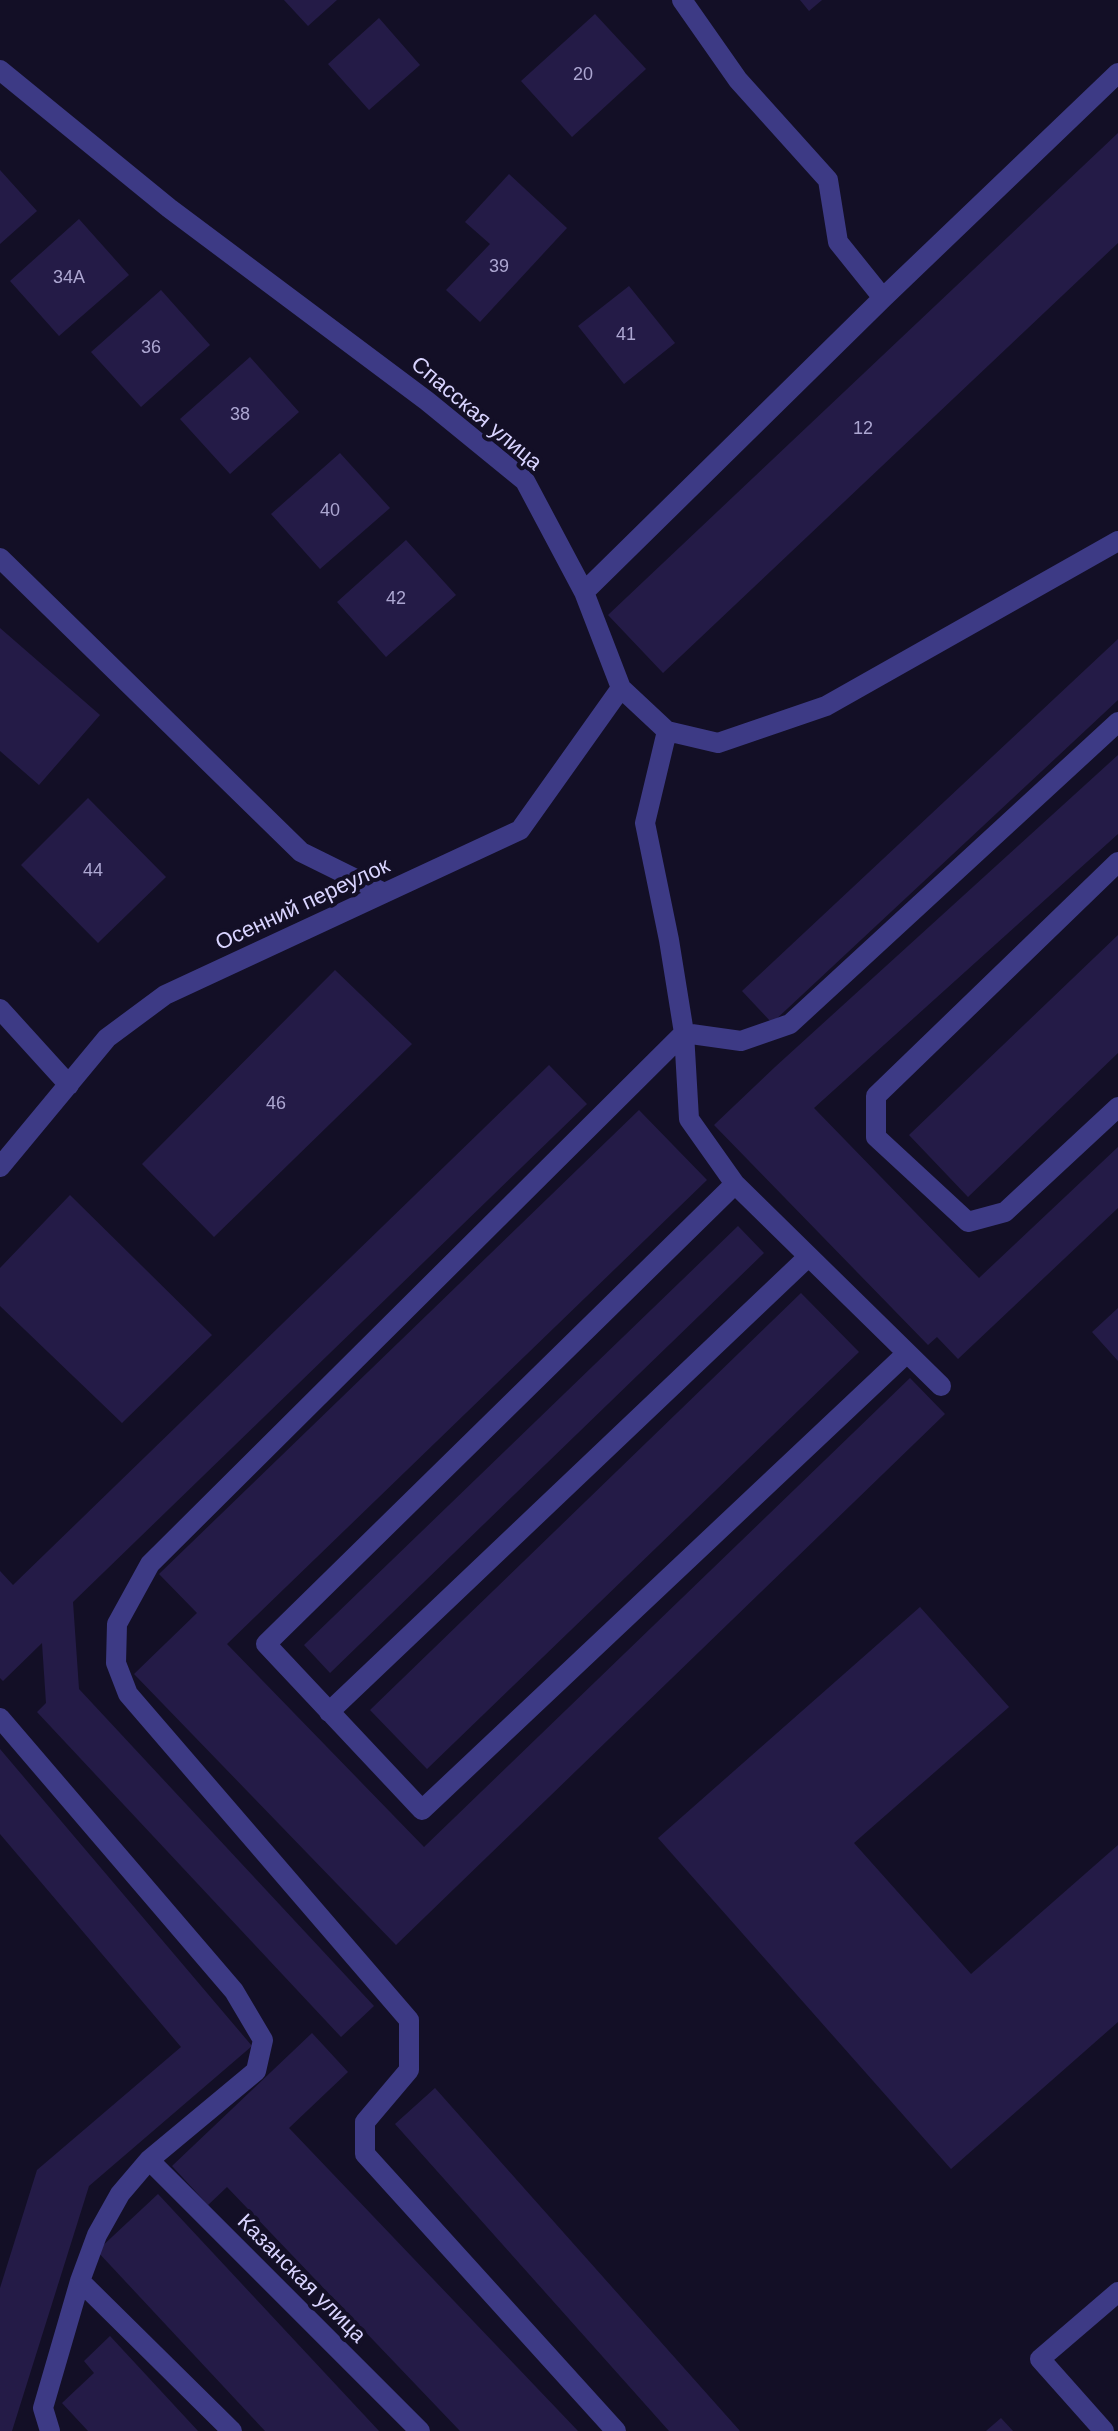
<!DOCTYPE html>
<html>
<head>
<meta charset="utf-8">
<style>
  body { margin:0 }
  canvas { display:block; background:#130f26 }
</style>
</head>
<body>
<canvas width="1118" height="2431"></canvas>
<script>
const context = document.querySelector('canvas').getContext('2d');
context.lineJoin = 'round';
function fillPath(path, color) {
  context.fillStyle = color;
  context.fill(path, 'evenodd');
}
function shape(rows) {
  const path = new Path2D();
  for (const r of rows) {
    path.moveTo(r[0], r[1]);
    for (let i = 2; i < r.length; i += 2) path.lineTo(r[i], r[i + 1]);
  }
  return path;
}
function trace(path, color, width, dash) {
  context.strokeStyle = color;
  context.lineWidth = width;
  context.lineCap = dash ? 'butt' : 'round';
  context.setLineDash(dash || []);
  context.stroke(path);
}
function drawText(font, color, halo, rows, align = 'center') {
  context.font = font + ' Helvetica,sans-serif';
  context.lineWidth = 8;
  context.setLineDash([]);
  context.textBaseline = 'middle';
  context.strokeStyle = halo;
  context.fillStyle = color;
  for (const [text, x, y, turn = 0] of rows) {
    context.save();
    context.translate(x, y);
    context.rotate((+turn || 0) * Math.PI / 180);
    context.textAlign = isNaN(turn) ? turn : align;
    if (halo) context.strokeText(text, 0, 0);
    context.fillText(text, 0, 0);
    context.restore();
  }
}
const building = shape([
  [284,0,337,0,308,26],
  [800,0,822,0,809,11],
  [595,14,646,69,572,137,521,81],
  [379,18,420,65,369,110,328,64],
  [1118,133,1118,243,663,673,608,615],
  [0,170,37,211,0,244],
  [509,174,567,228,480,322,446,290,490,244,465,222],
  [79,219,129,275,59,336,10,281],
  [629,286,675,343,624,384,578,326],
  [161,290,210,345,141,407,91,352],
  [250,357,299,412,230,474,180,419],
  [340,453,390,508,320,569,271,514],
  [406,540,456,595,386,657,337,602],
  [0,628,100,715,39,785,0,751],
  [1118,639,1118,700,772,1023,742,991],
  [1118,755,1118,834,814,1108,979,1278,1118,1147,1118,1208,958,1359,937,1337,928,1345,714,1125,775,1067],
  [88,798,166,877,98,943,21,865],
  [1118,935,1118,1053,968,1197,909,1135],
  [335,970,412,1044,214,1237,142,1164],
  [549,1065,587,1104,73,1602,79,1689,374,2006,341,2037,37,1712,46,1703,42,1643,3,1681,0,1678,0,1571,13,1585],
  [639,1110,707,1180,227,1644,424,1847,910,1378,945,1414,396,1945,134,1674,197,1613,159,1574],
  [70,1195,212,1335,122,1423,0,1306,0,1268],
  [738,1226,764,1253,330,1673,304,1645],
  [801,1293,859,1352,427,1769,370,1710],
  [1118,1308,1118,1361,1092,1332],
  [920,1607,1009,1707,854,1843,971,1974,1118,1845,1118,2022,951,2169,658,1838],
  [0,1749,252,2046,89,2186,12,2431,0,2431,0,2288,37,2170,181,2047,0,1834],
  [312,2033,348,2072,289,2128,578,2431,460,2431,227,2187,208,2205,172,2166],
  [435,2088,740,2431,669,2431,395,2124],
  [158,2194,379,2431,265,2431,97,2251],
  [110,2336,198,2431,88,2431,62,2403,94,2373,84,2361],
  [1001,2418,1013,2431,986,2431]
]);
const minor = shape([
  [682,0,738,80,828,180,838,242,883,298],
  [0,70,169,208,427,401,525,481,584,592,621,688,667,731,718,743,826,706,1118,541],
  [0,558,301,852,384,893],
  [584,592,883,298,1118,73],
  [667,731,645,823,669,940,684,1033,689,1119,735,1184,941,1386],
  [1118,862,876,1096,876,1137,968,1222,1005,1212,1118,1107],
  [0,1009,69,1085],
  [0,1167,107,1038,165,995,520,830,621,688],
  [735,1184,266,1644,422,1810,907,1353],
  [329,1712,808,1257],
  [0,1718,234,1991,263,2040,256,2071,149,2160,120,2194,97,2235,80,2281,43,2408,50,2431],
  [149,2160,420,2431],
  [80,2281,232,2431],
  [616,2431,365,2154,365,2122,409,2070,409,2020,128,1694,116,1663,117,1624,150,1564,684,1033,741,1041,790,1024,1118,722],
  [1104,2431,1040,2359,1118,2292]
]);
const numberNames = [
  ["20",583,75],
  ["39",499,267],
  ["34А",69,278],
  ["41",626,335],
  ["36",151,348],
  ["38",240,415],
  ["12",863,429],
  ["40",330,511],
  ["42",396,599],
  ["44",93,871],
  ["46",276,1104]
];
const streetNames = [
  ["Спасская улица",476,414,40],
  ["Осенний переулок",303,905,-25],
  ["Казанская улица",301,2279,45]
];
fillPath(building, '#241b47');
trace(minor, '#3d3a85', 20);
drawText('18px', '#aca6d1', null, numberNames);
drawText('22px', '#d9d4ff', '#130f26', streetNames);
</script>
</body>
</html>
